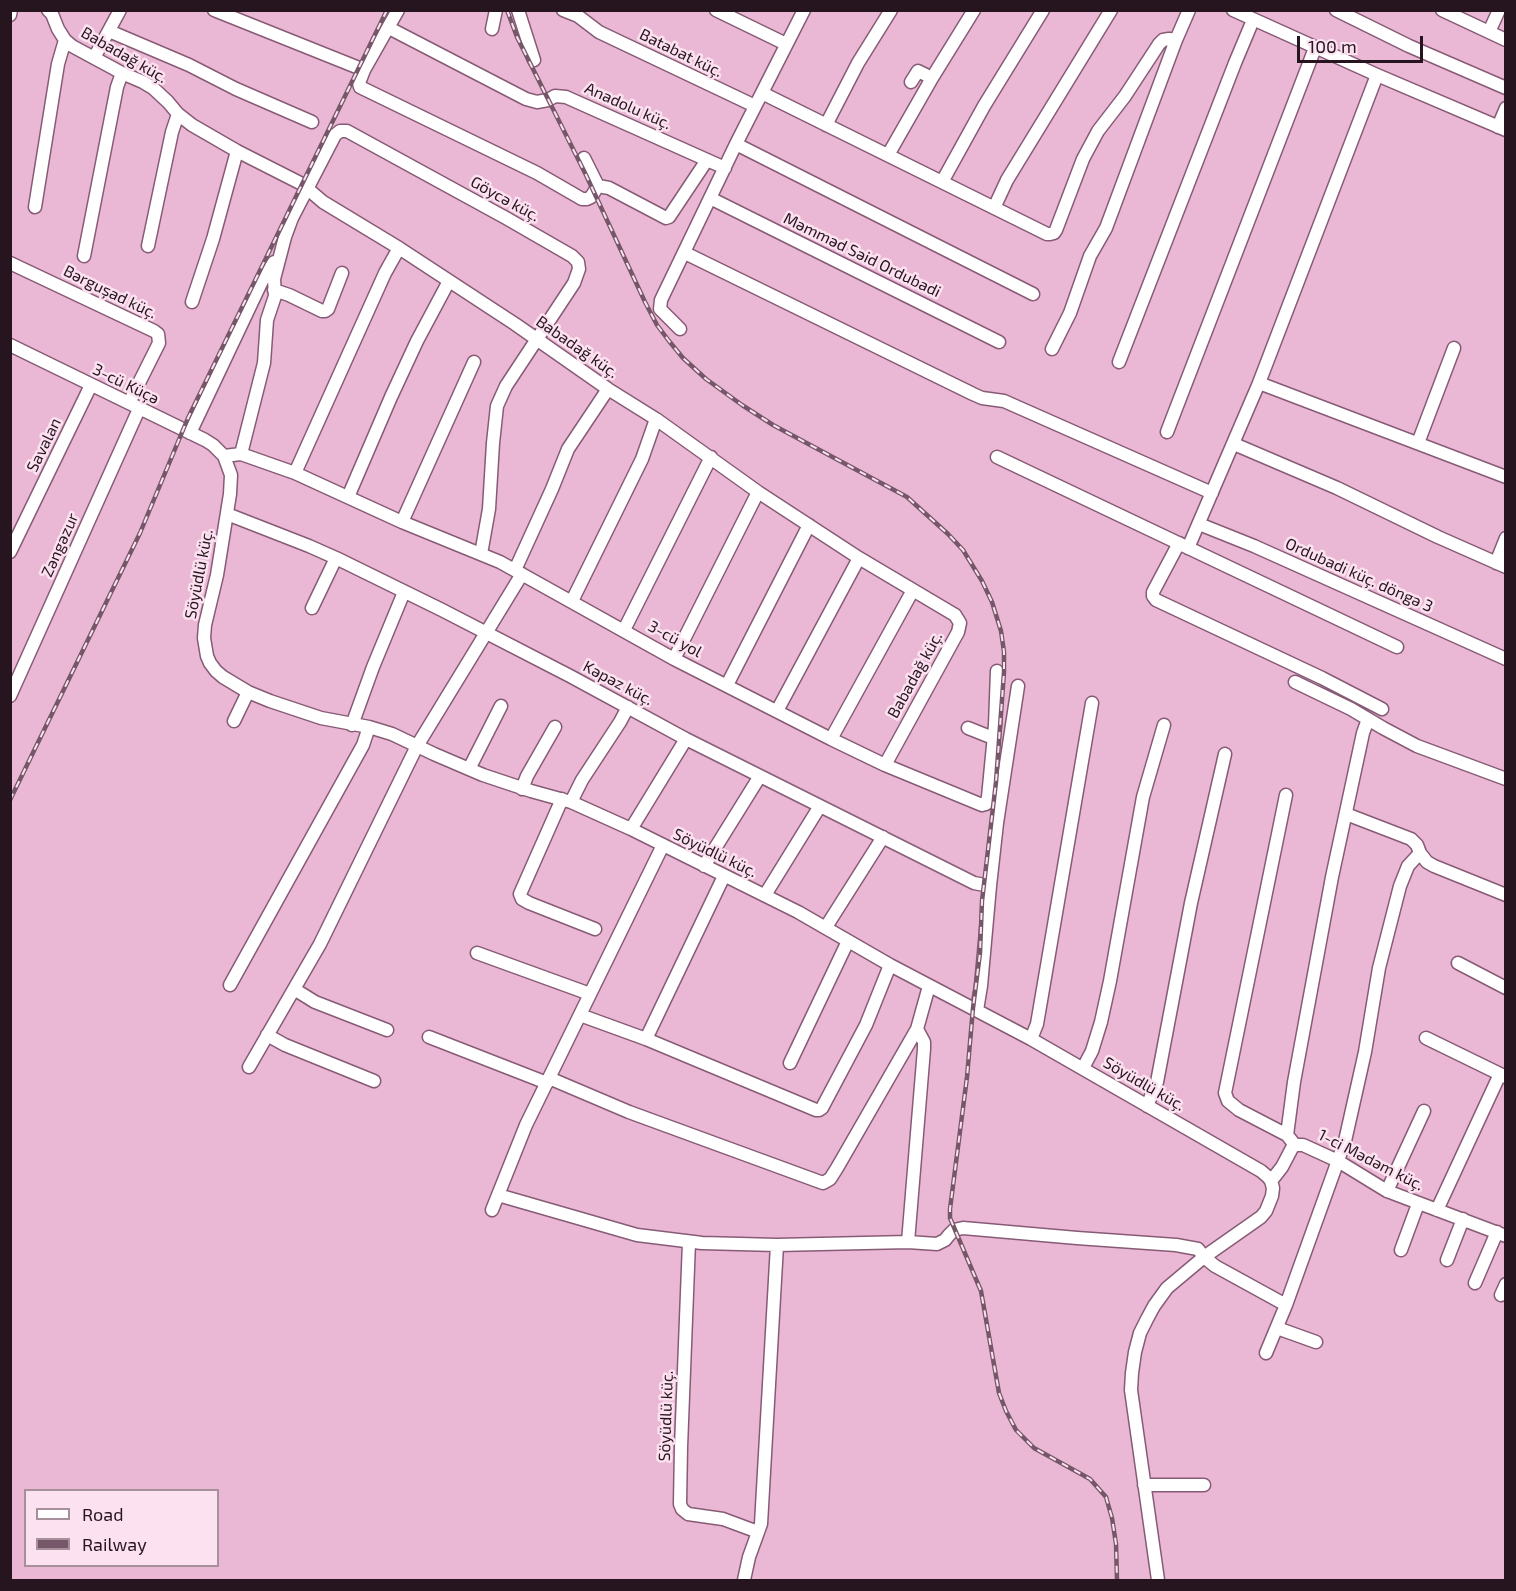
<!DOCTYPE html>
<html>
<head>
<meta charset="utf-8">
<style>
  body { margin:0 }
  #map { position:relative; width:1516px; height:1591px; overflow:hidden; background:#eab8d5; font-family:"Exo 2",sans-serif }
  canvas { display:block }
  .frame { position:absolute; inset:0; border:12px solid #26141f; pointer-events:none }
  .legend { position:absolute; left:24px; top:1489px; width:195px; height:78px; box-sizing:border-box; background:#fce2f0; border:2px solid #a6909c; margin:0; padding:8px 10px; list-style:none; font-size:18px; color:#26141f }
  .legend li { display:flex; align-items:center; gap:12px; height:30px }
  .legend b { width:30px; border:2px solid #a6909c }
  .scale { position:absolute; left:1297px; top:36px; width:126px; height:27px; box-sizing:border-box; border:3px solid #26141f; border-top:0; padding-left:8px; font-size:18px; line-height:21px; white-space:nowrap; color:#26141f; -webkit-text-stroke:4px #fce2f0; paint-order:stroke }
</style>
</head>
<body>
<div id="map">
<canvas width="1516" height="1591"></canvas>
<div class="frame"></div>
<ul class="legend">
<li><b style="height:8px;background:#fff"></b>Road</li>
<li><b style="height:8px;background:#765769"></b>Railway</li>
</ul>
<div class="scale">100 m</div>
</div>
<script>
const context = document.querySelector('canvas').getContext('2d');
context.lineJoin = 'round';
function shape(rows) {
  const path = new Path2D();
  for (const r of rows) {
    path.moveTo(r[0], r[1]);
    for (let i = 2; i < r.length; i += 2) path.lineTo(r[i], r[i + 1]);
  }
  return path;
}
function trace(path, color, width, dash) {
  context.strokeStyle = color;
  context.lineWidth = width;
  context.lineCap = dash ? 'butt' : 'round';
  context.setLineDash(dash || []);
  context.stroke(path);
}
function drawText(font, color, halo, rows, align = 'center') {
  context.font = font + ' "Exo 2",sans-serif';
  context.lineWidth = 5;
  context.setLineDash([]);
  context.textBaseline = 'middle';
  context.strokeStyle = halo;
  context.fillStyle = color;
  for (const [text, x, y, turn = 0] of rows) {
    context.save();
    context.translate(x, y);
    context.rotate((+turn || 0) * Math.PI / 180);
    context.textAlign = isNaN(turn) ? turn : align;
    if (halo) context.strokeText(text, 0, 0);
    context.fillText(text, 0, 0);
    context.restore();
  }
}
const minor = shape([
  [48,10,52,14,58,29,65,40,72,46,122,73,143,82,153,88,168,102,178,114,192,125,237,151,302,184,323,202,399,248,515,324,608,389,656,419,758,492,859,558,955,615,960,623,958,632,885,765],
  [214,10,364,70],
  [398,10,364,70,359,83,360,87,537,173,582,199,587,199,591,197,598,186],
  [518,10,534,60],
  [563,10,578,16,599,32,755,106],
  [716,10,786,44],
  [1233,10,1377,75,1506,130],
  [1336,10,1409,46,1506,88],
  [1442,10,1506,40],
  [10,15,11,10],
  [389,28,526,99,537,102,548,100,555,96,566,97,725,168],
  [492,29,496,10],
  [109,31,189,65,236,89,312,122],
  [1489,32,1499,10],
  [94,58,120,10],
  [911,82,918,71,932,78],
  [762,93,1047,234,1050,234,1054,233,1056,230,1083,159,1098,131,1125,96,1159,44,1163,40,1169,39,1176,40],
  [826,125,858,63,891,10],
  [1498,127,1506,108],
  [736,144,1033,294],
  [888,155,932,78,974,10],
  [584,158,598,186],
  [942,182,984,106,1043,10],
  [598,186,609,188,666,218,669,217,707,160],
  [710,198,999,342],
  [35,207,58,64,65,40],
  [994,208,1007,180,1111,10],
  [148,246,172,132,178,114],
  [685,253,973,394,982,398,1004,401,1212,493],
  [84,256,117,87,122,73],
  [10,263,154,331,158,334,159,343,129,403],
  [274,290,289,295,322,311,325,311,328,309,342,273],
  [192,302,213,239,237,151],
  [680,329,660,309,661,300,736,144,804,10],
  [10,345,205,440,213,445,224,456,231,475,230,494,217,575,205,625,204,638,207,656,210,663,216,671,223,677,248,692,270,701,321,718,369,727,392,734,434,754,483,775,531,791,571,802,631,829,798,912,890,965,1031,1039,1261,1171,1268,1177,1271,1181,1273,1188,1272,1196,1266,1211,1261,1217,1204,1257,1167,1288,1154,1306,1147,1319,1140,1333,1135,1352,1132,1373,1131,1390,1158,1580],
  [1052,349,1070,313,1090,256,1106,228,1176,40,1189,10],
  [1119,362,1235,63,1253,20],
  [1259,383,1506,477],
  [1167,432,1315,48],
  [190,433,262,281,274,262],
  [1418,443,1454,348],
  [1234,444,1337,488,1438,537,1506,567],
  [241,454,264,363,267,320,275,296,274,279,285,237,292,218,335,135,340,131,347,131,506,218,572,256,578,262,579,269,574,283,506,386,497,406,493,443,489,509,481,554],
  [224,456,241,454,295,473,402,522,500,562,674,659,831,739,885,765,982,805,986,804,988,797,995,725,997,671],
  [997,457,1397,647],
  [295,473,385,273,399,248],
  [348,497,391,397,417,341,449,281],
  [227,514,309,546,336,558,442,610,570,676,686,739,974,883,990,886],
  [402,522,474,362],
  [1199,524,1254,546,1506,659],
  [1179,543,1153,592,1153,596,1156,600,1322,678,1382,709],
  [1188,548,1259,383,1377,75],
  [10,552,91,385],
  [1496,563,1506,538],
  [515,570,552,489,568,449,608,389],
  [572,601,642,459,656,419],
  [312,608,336,558],
  [624,630,711,457],
  [674,659,758,492],
  [1295,682,1351,709,1383,728,1417,746,1506,779],
  [727,685,809,525],
  [10,696,139,409],
  [777,711,859,558],
  [234,721,248,692],
  [352,725,373,667,404,592],
  [968,728,993,738],
  [831,739,913,590],
  [469,769,501,706],
  [522,789,527,776,555,727],
  [1286,795,1225,1093,1228,1101,1239,1110,1287,1135,1295,1145],
  [562,799,520,894,522,899,529,903,595,929],
  [571,802,582,780,620,722,628,707],
  [1346,814,1411,839,1417,845,1420,853,1427,862,1434,866,1506,895],
  [631,829,686,739],
  [704,866,760,776],
  [765,895,820,806],
  [826,927,883,837],
  [477,953,590,994],
  [1458,963,1506,988],
  [230,985,363,745,369,727],
  [294,989,315,1002,387,1030],
  [977,1010,981,986,990,886,997,823,1018,686],
  [580,1015,646,1039,816,1110,819,1110,822,1108,866,1025,890,965],
  [267,1035,285,1045,374,1081],
  [429,1037,547,1083],
  [1426,1038,1506,1077],
  [646,1039,724,876],
  [1031,1039,1037,1024,1092,703],
  [790,1063,848,941],
  [249,1067,320,944,417,746,522,574],
  [1083,1068,1092,1051,1101,1022,1110,981,1143,797,1164,725],
  [549,1078,629,1112,823,1183,830,1179,837,1168,917,1029],
  [1147,1106,1157,1082,1191,903,1225,754],
  [1287,1135,1294,1082,1332,877,1363,733,1368,719],
  [1271,1181,1282,1167,1292,1148,1295,1145,1303,1145,1338,1161,1387,1191,1506,1236],
  [1387,1191,1424,1111],
  [498,1195,637,1235,702,1243,777,1245,908,1242,937,1244,945,1240,949,1235,954,1230,963,1228,1077,1238,1176,1245,1198,1249,1204,1257,1215,1266,1286,1305],
  [492,1210,526,1125,663,845],
  [1437,1210,1500,1074],
  [689,1242,681,1447,680,1504,682,1509,688,1514,723,1519,758,1532],
  [908,1242,924,1049,924,1042,917,1029,929,986],
  [1401,1250,1418,1204],
  [1447,1260,1463,1219],
  [1475,1283,1497,1232],
  [1501,1295,1506,1284],
  [1277,1328,1316,1342],
  [1266,1353,1286,1305,1345,1141,1365,1052,1379,968,1400,886,1408,866,1420,853],
  [1144,1485,1204,1485],
  [744,1580,749,1557,761,1524,777,1245]
]);
const rail = shape([
  [507,10,517,37,586,175,645,302,657,325,669,341,683,358,706,379,742,405,773,425,907,497,948,534,963,550,982,581,992,602,1001,631,1004,652,1004,672,996,782,982,901,980,953,973,1008,967,1077,950,1209,950,1218,981,1291,999,1393,1006,1411,1016,1430,1034,1448,1090,1479,1106,1497,1112,1518,1116,1544,1117,1580],
  [10,800,140,533,188,418,387,10]
]);
const streetNames = [
  ["Batabat küç.",681,53,26],
  ["Babadağ küç.",124,55,30],
  ["Anadolu küç.",628,106,24],
  ["Göycə küç.",505,199,29],
  ["Məmməd Səid Ordubadi",862,255,26],
  ["Bərguşad küç.",110,292,26],
  ["Babadağ küç.",577,347,35],
  ["3-cü Küçə",126,384,26],
  ["Savalan",44,445,-64],
  ["Zəngəzur",60,545,-66],
  ["Söyüdlü küç.",199,574,-79],
  ["Ordubadi küç. döngə 3",1359,575,24],
  ["3-cü yol",675,639,29],
  ["Babadağ küç.",915,675,-61],
  ["Kəpəz küç.",618,683,28],
  ["Söyüdlü küç.",715,853,26],
  ["Söyüdlü küç.",1144,1084,30],
  ["1-ci Mədəm küç.",1371,1160,27],
  ["Söyüdlü küç.",666,1416,-88]
];
trace(minor, '#875b75', 15);
trace(minor, '#fff', 12);
trace(rail, '#765769', 4.5);
trace(rail, '#fce2f0', 2, [7]);
drawText('16px', '#26141f', '#fce2f0', streetNames);
</script>
</body>
</html>
